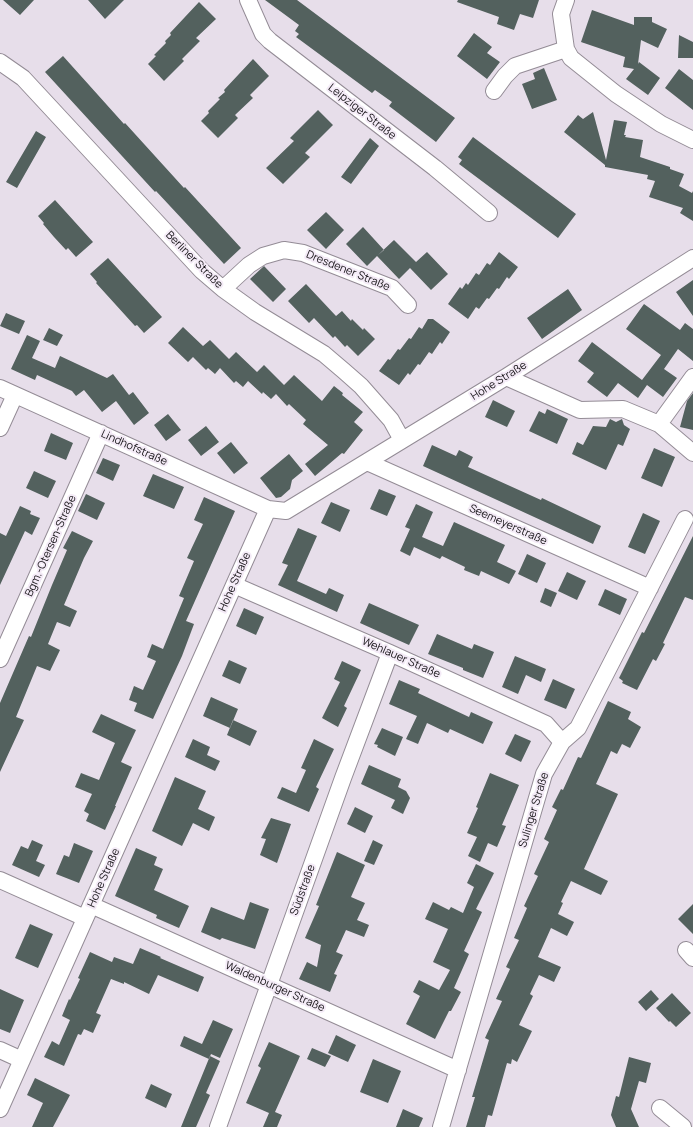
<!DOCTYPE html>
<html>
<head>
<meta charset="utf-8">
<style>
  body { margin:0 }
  canvas { display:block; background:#e7deea }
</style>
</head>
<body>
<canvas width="693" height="1127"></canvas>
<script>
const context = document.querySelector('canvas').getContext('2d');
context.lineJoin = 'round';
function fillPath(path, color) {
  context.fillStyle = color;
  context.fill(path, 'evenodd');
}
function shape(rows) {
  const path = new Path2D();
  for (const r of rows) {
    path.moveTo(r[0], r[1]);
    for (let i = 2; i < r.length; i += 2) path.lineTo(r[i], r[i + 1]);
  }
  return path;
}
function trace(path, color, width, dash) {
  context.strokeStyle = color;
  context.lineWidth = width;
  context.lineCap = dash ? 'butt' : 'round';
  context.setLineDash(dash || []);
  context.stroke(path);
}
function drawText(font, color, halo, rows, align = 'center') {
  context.font = font + ' Manrope,sans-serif';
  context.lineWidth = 4;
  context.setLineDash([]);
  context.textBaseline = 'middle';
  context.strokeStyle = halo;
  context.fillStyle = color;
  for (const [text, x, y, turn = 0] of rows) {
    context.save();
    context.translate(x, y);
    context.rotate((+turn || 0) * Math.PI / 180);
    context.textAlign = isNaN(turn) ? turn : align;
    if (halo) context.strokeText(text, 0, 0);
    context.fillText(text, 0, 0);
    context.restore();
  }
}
const building = shape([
  [3,0,34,0,20,15],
  [88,0,124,0,105,19],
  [265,0,297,0,455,118,436,142,389,106,392,102,375,90,372,93,296,37,299,34,295,31,299,25],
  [458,0,539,0,533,18,520,14,514,30,497,24,499,17,457,2],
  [199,2,216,19,196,38,200,41,182,59,184,61,164,81,148,64,156,56,154,55,166,43,165,41,171,35,170,33],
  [592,10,634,25,634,17,652,17,652,22,667,29,658,48,641,40,638,64,639,62,660,78,648,95,626,79,634,69,623,67,625,57,581,42],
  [474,33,492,47,487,53,500,62,487,79,457,56],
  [679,35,693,42,693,58,678,58],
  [63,56,124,124,125,123,184,188,185,187,241,248,224,264,156,191,155,192,45,72],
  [253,59,269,76,250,95,253,98,235,115,238,118,218,138,201,121,209,113,208,111,220,99,218,98,225,92,224,90],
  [544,68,557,100,532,109,522,84,535,79,533,73],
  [679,69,693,80,693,110,665,88],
  [318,110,333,125,305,153,310,157,283,184,266,168,294,141,290,138],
  [593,112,606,160,614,120,627,122,624,135,626,135,625,137,643,140,640,157,670,167,670,169,684,174,679,186,692,193,693,191,693,221,680,213,683,208,649,197,655,181,647,179,648,175,605,167,605,165,564,132,578,115,583,119],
  [36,131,46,137,17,188,6,182],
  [473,137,576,214,558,238,459,164,462,160,458,157],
  [370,138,379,146,351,184,341,177],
  [55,200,93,242,76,257,68,248,66,250,54,237,43,224,44,223,38,216],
  [326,212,344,230,326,249,307,230],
  [363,227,384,250,378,255,394,240,416,262,427,252,448,274,431,290,410,268,399,279,377,256,367,266,346,244],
  [499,252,518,267,509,279,507,277,499,289,497,288,489,299,487,298,479,309,476,307,468,319,448,304,460,287,462,289,466,283,468,285,476,273,479,275,487,263,490,265],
  [108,258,162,317,144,333,137,325,135,326,96,283,97,282,90,274],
  [264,266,286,289,273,302,250,279],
  [693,280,693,316,676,292],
  [306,284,336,316,342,311,351,321,352,319,363,330,364,328,375,339,358,356,347,345,345,347,335,336,333,338,314,318,309,323,288,301],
  [568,289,582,310,542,339,527,318],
  [644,304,680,330,685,323,693,329,693,361,678,349,664,369,677,378,663,397,647,385,638,398,618,383,607,397,587,382,594,373,578,361,592,342,642,380,661,355,626,329],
  [6,313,25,321,19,334,0,326],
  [428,319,433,319,450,332,442,344,440,342,432,354,429,352,420,365,418,364,410,375,408,373,399,385,379,371,388,359,390,360,398,349,400,350,409,338,411,339,419,327,422,329],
  [183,327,203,346,210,340,229,359,236,352,257,372,264,365,284,385,294,375,322,401,334,386,343,393,342,395,363,412,354,422,363,430,344,454,342,453,315,476,305,464,328,445,303,424,306,420,289,404,287,406,276,394,271,399,263,392,262,394,248,381,243,387,236,381,234,383,220,368,215,374,208,368,206,370,193,357,188,362,168,343],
  [49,328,63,335,57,346,43,340],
  [27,335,40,341,32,358,55,368,60,356,107,378,113,374,129,395,133,392,149,413,134,425,116,401,102,412,84,390,76,396,72,391,37,375,35,380,11,369],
  [693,393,693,430,680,427,687,401],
  [493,400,515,411,507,427,485,417],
  [547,409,568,419,557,444,529,431,539,411,545,414],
  [168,414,181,430,166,441,154,425],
  [610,419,616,422,622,419,624,425,630,429,623,446,618,444,606,470,572,454,577,442,583,445,593,426,606,427],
  [206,426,219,442,201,456,188,440],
  [51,433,73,443,66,460,44,451],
  [231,442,248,463,234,474,217,453],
  [432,445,456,456,459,450,473,457,468,467,541,500,542,498,601,526,593,544,423,466],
  [654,448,675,457,662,487,641,478],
  [289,454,303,471,292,480,290,489,281,497,276,498,260,478],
  [103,458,120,465,113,481,96,473],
  [34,471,56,481,48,498,26,488],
  [153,474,184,487,174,509,143,496],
  [379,489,396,496,387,516,370,509],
  [86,494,105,503,97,520,78,511],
  [204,497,235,511,186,621,194,624,182,656,153,719,134,711,137,703,129,700,134,686,143,690,156,661,147,657,152,644,163,649,184,598,179,596,194,561,187,558,203,524,194,520],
  [331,502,350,510,340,532,321,523],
  [416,504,433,512,422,537,443,546,454,522,505,545,497,562,516,571,509,584,481,571,479,576,464,570,465,567,442,556,440,559,414,547,410,556,400,551,410,529,405,527],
  [20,506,31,511,30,514,40,518,32,535,25,531,0,585,0,533,6,536],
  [643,513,660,521,645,554,628,547],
  [298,528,317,536,297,581,326,594,329,588,344,595,337,612,278,585,288,565,282,563],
  [72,531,93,541,84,558,64,605,77,611,70,627,57,622,48,644,60,650,50,671,37,666,16,717,24,720,0,772,0,703,29,636,31,637,52,585,67,550,63,548],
  [693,536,693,600,685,597,663,643,665,644,656,661,653,659,637,690,622,683,623,681,619,678,642,632,644,633],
  [527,554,546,563,537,583,518,574],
  [567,572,586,581,577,600,558,591],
  [545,588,557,593,551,607,540,602],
  [605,589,627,599,620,615,598,605],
  [369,603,419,625,409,645,360,623],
  [244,608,264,617,256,635,236,626],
  [437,634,472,649,474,644,494,652,483,678,463,670,463,668,428,654],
  [515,656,546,669,541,682,526,675,518,694,502,687],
  [229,660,247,668,240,684,222,676],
  [342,661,361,670,344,706,347,708,338,727,322,718,340,682,334,679],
  [553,679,575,689,566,709,544,700],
  [399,680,420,689,418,693,469,717,471,712,493,722,483,744,450,729,448,733,427,723,418,744,406,739,417,716,389,704],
  [211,697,238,709,230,728,203,716],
  [608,701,631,712,628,719,641,727,630,748,622,744,617,754,611,751,596,784,618,794,584,869,608,881,601,895,571,881,561,902,563,903,558,914,574,922,567,936,551,928,538,957,561,967,554,982,539,975,530,994,533,996,519,1025,532,1031,517,1062,512,1059,511,1064,507,1063,492,1116,488,1115,485,1127,466,1127,475,1097,472,1097,489,1040,485,1038,502,1001,496,999,510,969,506,967,519,940,514,938,527,908,524,906,538,876,534,874,549,842,544,839,557,810,552,807,561,789,563,790,578,757,581,758],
  [101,714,136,730,121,762,132,767,115,806,116,806,105,830,86,821,89,814,84,811,92,794,75,787,81,773,99,780,115,743,92,732],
  [233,720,257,731,250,746,227,735],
  [382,728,403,737,395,756,377,747,378,745,374,744],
  [515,734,531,741,521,762,505,754],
  [193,739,210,747,207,755,220,761,215,771,185,757],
  [314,739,334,749,316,787,319,789,309,812,277,798,282,787,296,793,306,770,301,768],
  [369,765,401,779,398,787,406,791,410,798,403,814,391,808,395,800,361,784],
  [490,773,519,785,502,825,506,826,497,847,488,843,480,862,468,856,477,837,467,833,478,808,476,807],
  [175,777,206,791,198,809,215,817,209,831,193,823,182,846,152,831],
  [355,807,373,816,365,833,347,824],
  [271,818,291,824,277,863,260,855,266,839,261,838],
  [32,840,43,845,36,861,45,865,39,877,12,865,21,846,28,849],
  [373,840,383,845,374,865,364,861],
  [74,843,93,851,79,883,56,874,64,855,69,857],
  [136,848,157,857,154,865,163,869,154,890,189,906,179,928,156,918,157,915,115,896],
  [337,852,365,865,351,897,365,903,357,920,369,925,364,937,346,930,336,952,343,955,334,974,337,975,330,992,299,979,307,962,317,967,321,945,305,938,319,906,316,905],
  [476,864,494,873,476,909,482,912,464,951,469,954,454,988,461,992,451,1011,449,1011,435,1039,406,1024,420,996,413,992,419,980,439,990,450,970,433,962,448,929,425,919,433,902,449,910,451,907,463,913,474,887,467,883],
  [250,902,269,909,255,949,222,938,220,940,201,932,211,907,244,920],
  [693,904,693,934,678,919],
  [30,924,53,934,38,968,15,958],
  [140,948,161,957,160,958,204,977,198,992,158,975,149,994,124,982,124,984,111,979,96,1013,101,1015,93,1033,84,1029,81,1035,78,1034,64,1066,44,1057,52,1041,59,1045,70,1020,62,1016,69,999,70,1000,80,979,78,978,90,952,112,962,114,957,133,964],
  [0,989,24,1000,10,1033,0,1029],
  [651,990,659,999,646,1011,638,1002],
  [672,993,691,1013,676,1027,670,1021,669,1022,656,1008],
  [213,1020,233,1029,220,1058,211,1054,209,1059,180,1046,184,1036,202,1044],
  [336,1035,356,1045,348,1062,328,1053],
  [269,1042,300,1056,275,1112,282,1115,277,1127,263,1127,269,1113,246,1103,261,1068,258,1066],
  [312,1048,331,1056,325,1067,307,1059],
  [210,1056,220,1061,206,1093,210,1095,196,1127,181,1127],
  [629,1057,651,1063,646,1083,639,1081,631,1109,639,1127,616,1127,611,1115,616,1096,619,1097],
  [373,1059,401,1071,388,1103,360,1092],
  [35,1078,70,1095,53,1127,32,1127,43,1103,27,1095],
  [151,1084,172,1094,166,1108,145,1098],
  [403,1109,423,1118,419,1127,396,1127]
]);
const minor = shape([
  [248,0,263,34,270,41,435,168,489,213],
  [566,0,561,14,566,49,571,58,616,94,661,124,693,140],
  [0,62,23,78,202,271,223,289,255,312,324,354,344,371,361,386,391,420,402,440],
  [494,91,505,76,515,66,566,49],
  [223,289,249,265,263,256,284,250,303,253,392,288,408,305],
  [506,377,580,410,623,409,659,424,693,453],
  [0,388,268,509,286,511,506,377,693,258],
  [659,424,693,377],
  [0,428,15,395],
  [367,462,650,588],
  [234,585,390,653,546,724,562,742],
  [0,659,101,433],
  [0,880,85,918],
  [91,905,458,1070],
  [686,950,693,958],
  [0,1050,22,1060],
  [660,1108,683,1127],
  [0,1109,268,509],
  [218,1127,343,778,390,653],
  [441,1127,544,774,562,742,578,728,685,519]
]);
const streetNames = [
  ["Leipziger Straße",362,112,38],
  ["Berliner Straße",194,260,45],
  ["Dresdener Straße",348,271,22],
  ["Hohe Straße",499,381,-32],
  ["Lindhofstraße",134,448,24],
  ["Seemeyerstraße",508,525,24],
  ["Bgm.-Otersen-Straße",51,546,-66],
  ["Hohe Straße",235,582,-66],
  ["Wehlauer Straße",401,658,24],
  ["Sulinger Straße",534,810,-73],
  ["Hohe Straße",104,878,-66],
  ["Südstraße",303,890,-70],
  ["Waldenburger Straße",275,987,24]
];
fillPath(building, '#53615e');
trace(minor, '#948c96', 18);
trace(minor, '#fff', 16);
drawText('11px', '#181519', '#f4ebf7', streetNames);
</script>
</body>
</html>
